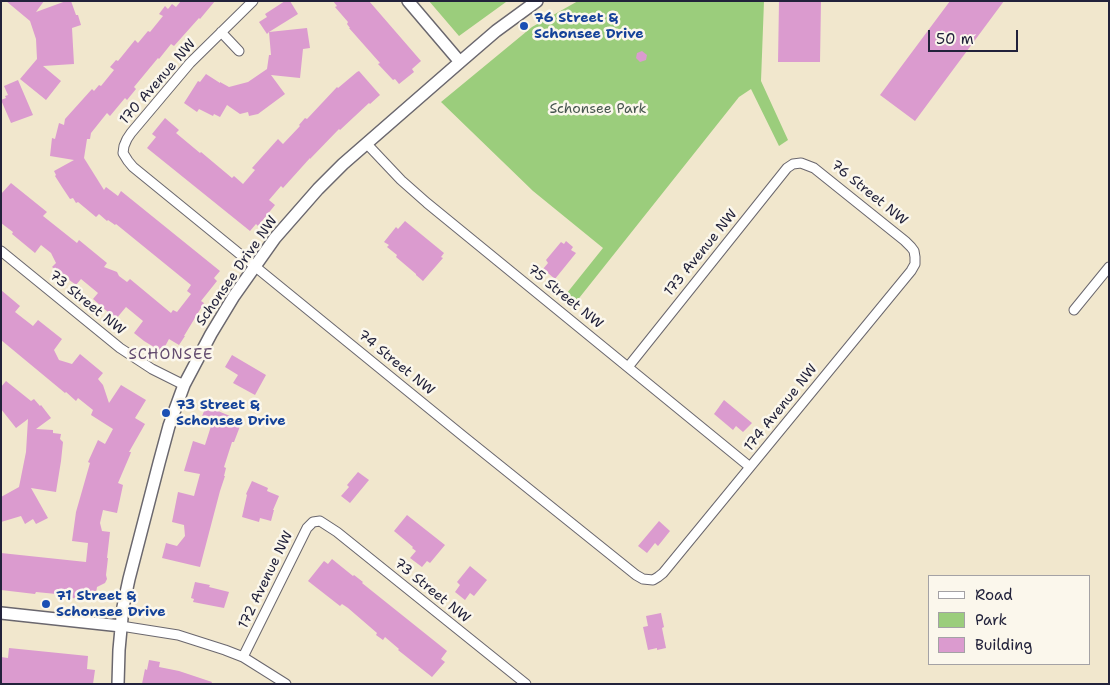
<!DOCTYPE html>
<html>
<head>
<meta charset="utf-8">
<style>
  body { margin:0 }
  #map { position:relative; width:1110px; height:685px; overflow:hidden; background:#f1e7cd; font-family:"Shantell Sans",sans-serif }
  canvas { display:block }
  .frame { position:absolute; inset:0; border:2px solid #22223b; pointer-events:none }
  .legend { position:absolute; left:928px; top:575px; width:162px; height:90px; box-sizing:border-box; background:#fbf7ec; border:1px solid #a4a2a5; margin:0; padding:6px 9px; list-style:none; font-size:15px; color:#22223b }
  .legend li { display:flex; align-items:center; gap:10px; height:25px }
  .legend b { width:25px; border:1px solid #a4a2a5 }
  .scale { position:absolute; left:928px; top:30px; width:90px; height:22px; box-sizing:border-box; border:2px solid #22223b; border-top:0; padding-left:6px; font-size:15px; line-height:18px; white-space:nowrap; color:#22223b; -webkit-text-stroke:4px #fbf7ec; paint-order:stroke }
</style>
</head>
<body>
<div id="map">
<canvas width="1110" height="685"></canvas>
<div class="frame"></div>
<ul class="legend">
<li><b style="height:6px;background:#fff"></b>Road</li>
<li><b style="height:14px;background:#9bcd7c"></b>Park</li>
<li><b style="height:14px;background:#db9bcf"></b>Building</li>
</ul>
<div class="scale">50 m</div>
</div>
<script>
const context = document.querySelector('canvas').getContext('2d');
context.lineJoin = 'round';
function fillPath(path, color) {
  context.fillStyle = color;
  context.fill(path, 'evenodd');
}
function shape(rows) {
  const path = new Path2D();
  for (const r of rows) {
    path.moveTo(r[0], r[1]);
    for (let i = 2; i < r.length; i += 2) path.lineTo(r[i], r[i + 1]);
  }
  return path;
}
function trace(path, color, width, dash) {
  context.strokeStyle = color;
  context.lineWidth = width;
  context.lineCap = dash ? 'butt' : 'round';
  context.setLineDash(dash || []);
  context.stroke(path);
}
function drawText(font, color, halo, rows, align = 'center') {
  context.font = font + ' "Shantell Sans",sans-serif';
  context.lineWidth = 5;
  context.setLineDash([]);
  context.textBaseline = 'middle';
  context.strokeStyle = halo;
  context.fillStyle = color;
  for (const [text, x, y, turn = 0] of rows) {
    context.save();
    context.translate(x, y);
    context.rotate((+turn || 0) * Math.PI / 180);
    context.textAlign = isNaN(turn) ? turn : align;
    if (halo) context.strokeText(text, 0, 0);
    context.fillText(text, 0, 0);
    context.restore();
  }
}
const green = shape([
  [429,1,506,1,506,2,459,36],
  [578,1,764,1,761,81,788,140,779,146,751,89,739,97,572,307,563,298,603,248,533,191,441,102,532,27]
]);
const building = shape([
  [6,1,44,1,36,12,66,1,71,1,76,15,78,15,81,25,72,28,74,64,43,66,61,81,46,100,20,79,37,59,36,39,30,21],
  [181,1,215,1,200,19,199,18,174,46,171,44,159,59,158,58,134,87,136,89,127,100,125,98,110,116,107,113,91,133,90,139,87,139,84,158,104,190,106,187,118,196,121,191,220,271,214,278,217,281,201,301,204,303,184,336,185,336,179,345,169,339,162,352,144,341,134,333,143,321,126,307,116,319,93,299,98,293,81,279,76,285,52,267,56,263,51,253,41,245,35,253,12,234,13,232,1,223,1,194,11,183,47,212,43,216,77,243,79,240,107,263,104,267,117,272,119,276,127,282,130,279,171,313,173,310,177,312,191,294,187,291,191,285,116,224,115,225,108,220,107,221,99,214,96,217,78,202,76,203,73,198,70,199,62,187,55,176,56,175,54,171,74,160,50,156,52,138,55,139,59,123,64,125,65,119,92,89,94,91,99,85,101,86,114,70,110,67,116,60,118,61,135,40,138,43,148,31,150,32,163,16,159,14,165,6,168,9,172,4,176,7],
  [285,1,290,1,298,14,269,32,307,28,310,48,303,49,300,78,271,75,285,94,258,114,249,116,248,112,240,114,227,105,220,117,214,114,213,116,199,109,197,112,184,103,198,81,200,82,206,74,220,83,220,82,229,87,248,82,267,69,269,55,271,55,269,32,267,34,259,22,267,17,265,14],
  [333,1,369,1,421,61,412,69,414,72,399,84,395,79,393,80,378,64,380,63,349,28,350,28,347,24,348,22,335,7,337,6],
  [779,1,821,1,820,62,778,62],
  [950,1,1004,1,915,121,880,95],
  [642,51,647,55,646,60,640,62,636,58,637,53],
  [359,71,380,95,370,104,369,103,340,130,339,129,310,159,310,158,283,188,281,186,269,200,275,205,258,226,256,224,250,231,147,148,156,137,152,134,165,118,179,130,176,133,200,153,201,152,232,178,234,176,243,184,255,170,252,168,278,139,283,144,300,126,299,125,305,118,307,119,337,87,338,88,357,72],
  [18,80,33,115,11,123,1,100,6,98,5,96,8,95,4,86],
  [405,221,444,253,441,257,443,258,423,281,416,275,416,274,396,257,397,255,387,247,389,245,384,242,396,227,398,229],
  [566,241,573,247,571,250,576,253,555,279,543,269,548,263,546,260,561,242,564,244],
  [1,290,20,306,15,312,33,326,38,320,62,339,54,350,59,360,72,364,80,354,103,373,98,379,103,385,109,403,121,385,146,400,135,418,145,424,129,452,131,452,130,455,118,483,123,485,117,513,103,510,100,523,102,531,110,532,107,558,108,558,106,575,107,579,105,583,97,587,95,599,67,598,67,595,36,592,35,594,1,590,1,553,86,562,88,543,72,541,76,512,90,463,88,462,98,440,105,444,113,429,91,415,93,410,78,398,76,401,66,392,65,393,1,340],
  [232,355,266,375,255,395,233,383,238,375,225,367],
  [6,381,31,401,34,399,40,406,41,405,51,418,36,429,53,430,53,433,61,434,60,439,63,442,61,461,56,492,31,488,48,518,36,524,33,519,25,524,21,516,1,522,1,497,19,487,26,452,28,419,16,428,1,409,1,387],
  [724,400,752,423,743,432,736,426,733,430,714,414],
  [206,406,242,421,234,442,232,442,224,467,226,468,224,476,225,476,220,491,200,567,162,558,166,543,177,546,185,536,184,525,172,522,178,492,194,496,200,474,184,471,193,441,205,445,212,423,201,419],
  [358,472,369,480,350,503,341,496,349,487,347,485],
  [252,481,268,488,267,491,279,496,273,510,274,510,271,521,260,518,259,522,242,517,247,495,246,494],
  [407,515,445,545,430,563,427,561,422,567,410,558,416,551,412,548,413,547,394,531],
  [659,521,670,531,658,546,655,543,647,553,638,546],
  [332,559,353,576,354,575,363,582,362,583,447,651,441,659,445,662,432,677,398,650,399,649,385,637,383,640,376,635,377,633,348,608,342,604,340,606,308,581,324,561,328,564],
  [470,566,487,580,474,596,470,593,465,600,455,592,460,585,457,582],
  [195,582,210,585,209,587,229,592,224,608,193,602,194,599,191,598],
  [661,613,664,627,662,628,666,648,657,650,657,648,648,650,643,627,648,626,646,616],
  [9,648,88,656,87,669,95,670,93,684,1,684,1,657,8,658],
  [149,660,160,662,159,667,179,671,212,682,211,684,142,684,145,669,147,670]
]);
const minor = shape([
  [253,1,190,63,131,133,127,139,124,146,123,153,128,161,133,167,463,436,636,575,643,579,653,580,658,577,663,573,911,271,915,264,915,257,914,251,911,247,905,241,814,168,801,163,793,164,787,168,628,367],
  [221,32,239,51],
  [366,143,401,180,427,203,750,467],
  [1,251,120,348,152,369,184,385],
  [1074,310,1109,267],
  [121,626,178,635,225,650,243,657,286,684],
  [243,657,307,528,313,522,320,521,337,532,526,684]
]);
const tertiary = shape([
  [408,1,460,62],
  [1,613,121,626],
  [118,684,119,650,123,607,129,579,159,463,169,426,184,385,211,334,234,296,275,238,318,189,343,164,460,62,496,31,537,1]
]);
const markers = [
  [524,26,5,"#1a4fb4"],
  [166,413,5,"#1a4fb4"],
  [46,604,5,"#1a4fb4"]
];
const transitNames = [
  ["76 Street &",534,18],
  ["Schonsee Drive",534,34],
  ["73 Street &",176,405],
  ["Schonsee Drive",176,421],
  ["71 Street &",56,596],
  ["Schonsee Drive",56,612]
];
const streetNames = [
  ["170 Avenue NW",158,82,-49],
  ["76 Street NW",869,193,39],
  ["173 Avenue NW",701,253,-51],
  ["Schonsee Drive NW",237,271,-55],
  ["75 Street NW",565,297,39],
  ["73 Street NW",87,303,39],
  ["74 Street NW",396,363,39],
  ["174 Avenue NW",781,408,-51],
  ["172 Avenue NW",266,580,-64],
  ["73 Street NW",432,591,39]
];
const parkNames = [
  ["Schonsee Park",598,109]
];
const neighbourhoodNames = [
  ["SCHONSEE",171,355]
];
fillPath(green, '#9bcd7c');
fillPath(building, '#db9bcf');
trace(minor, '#6a676e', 11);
trace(tertiary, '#6a676e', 14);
trace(minor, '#fff', 9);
trace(tertiary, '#fff', 11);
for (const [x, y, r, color] of markers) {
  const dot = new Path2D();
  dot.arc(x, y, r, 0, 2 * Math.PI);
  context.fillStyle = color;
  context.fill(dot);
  trace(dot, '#fbf7ec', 2);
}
drawText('bold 14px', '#164399', '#fbf7ec', transitNames, 'left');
drawText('14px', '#22223b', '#fbf7ec', streetNames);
drawText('14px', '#46554e', '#fbf7ec', parkNames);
context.letterSpacing = '1px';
drawText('15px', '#634c6f', '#fbf7ec', neighbourhoodNames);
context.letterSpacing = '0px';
</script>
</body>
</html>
